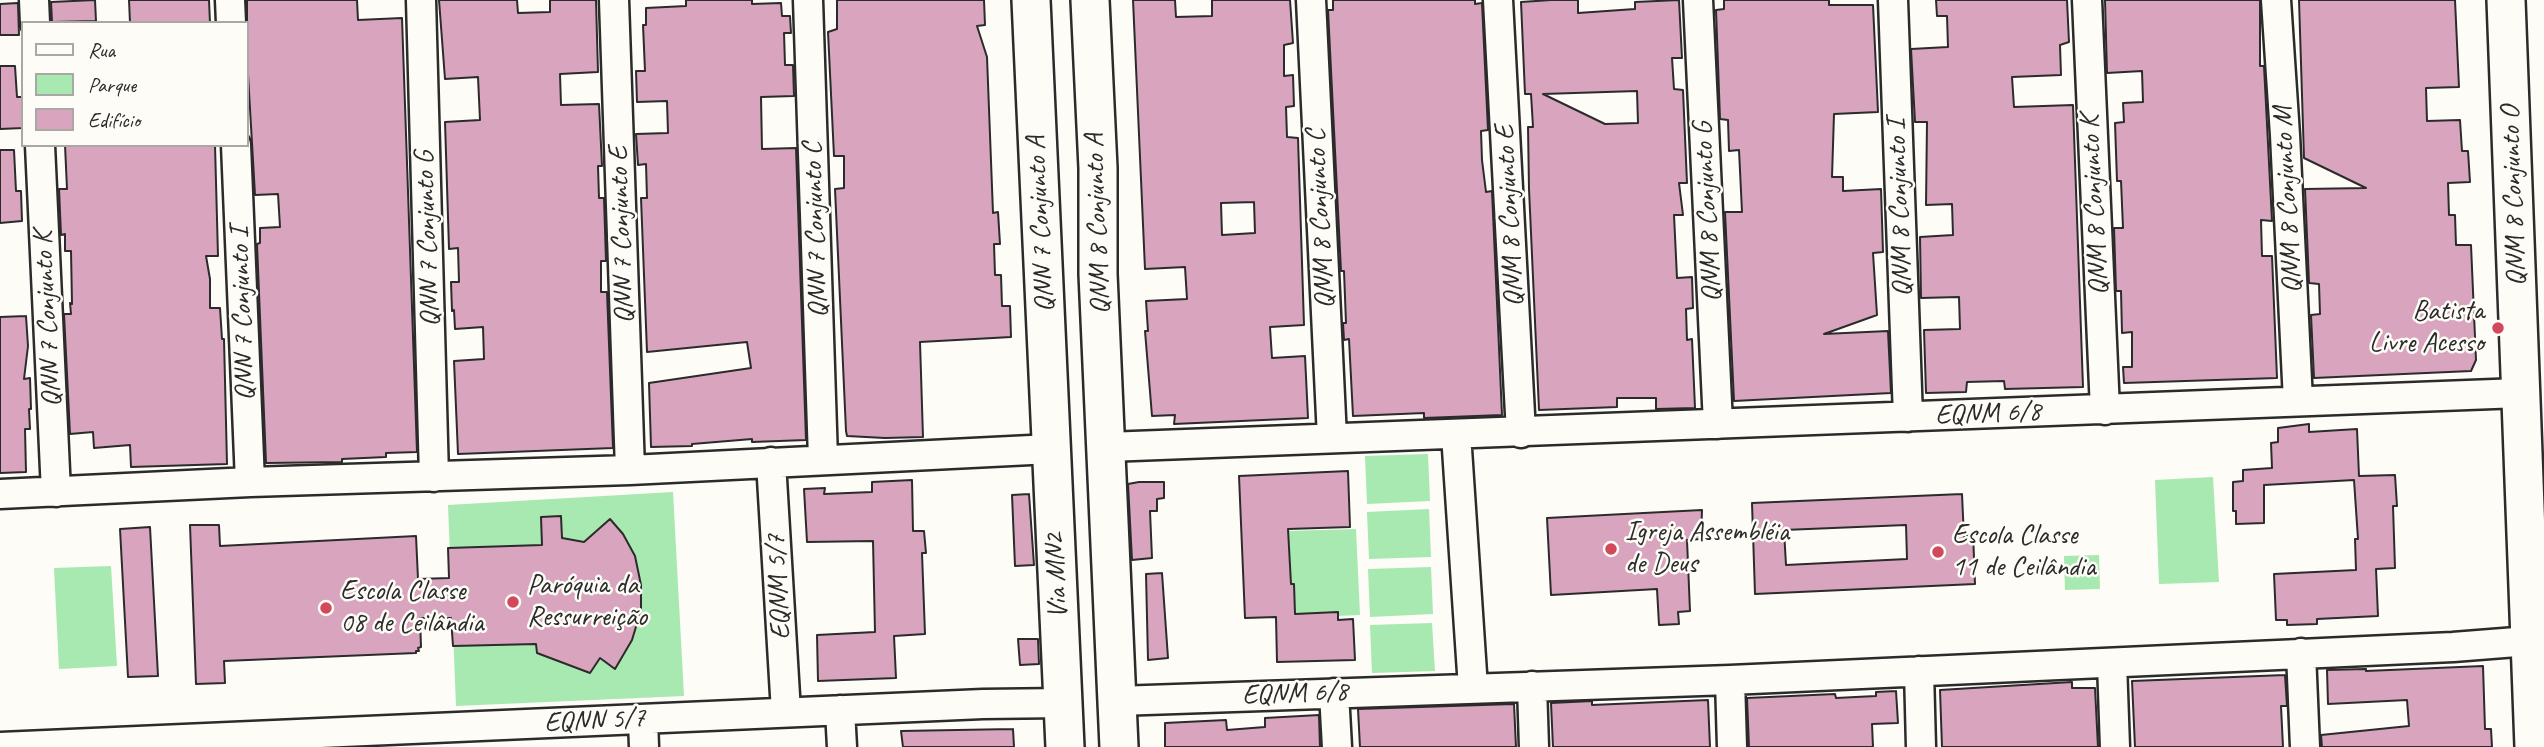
<!DOCTYPE html>
<html>
<head>
<meta charset="utf-8">
<style>
  body { margin:0 }
  #map { position:relative; width:2544px; height:747px; overflow:hidden; background:#fdfcf7; font-family:Caveat,sans-serif }
  canvas { display:block }
  .legend { position:absolute; left:21px; top:21px; width:228px; height:126px; box-sizing:border-box; background:#fdfcf7; border:2px solid #a9a8a5; margin:0; padding:9px 12px; list-style:none; font-size:21px; color:#2b2b2b }
  .legend li { display:flex; align-items:center; gap:14px; height:35px }
  .legend b { width:35px; border:2px solid #a9a8a5 }
</style>
</head>
<body>
<div id="map">
<canvas width="2544" height="747"></canvas>
<ul class="legend">
<li><b style="height:9px;background:#fdfcf7"></b>Rua</li>
<li><b style="height:19px;background:#a8e8b1"></b>Parque</li>
<li><b style="height:19px;background:#d9a5be"></b>Edifício</li>
</ul>
</div>
<script>
const context = document.querySelector('canvas').getContext('2d');
context.lineJoin = 'round';
function fillPath(path, color) {
  context.fillStyle = color;
  context.fill(path, 'evenodd');
}
function shape(rows) {
  const path = new Path2D();
  for (const r of rows) {
    path.moveTo(r[0], r[1]);
    for (let i = 2; i < r.length; i += 2) path.lineTo(r[i], r[i + 1]);
  }
  return path;
}
function trace(path, color, width, dash) {
  context.strokeStyle = color;
  context.lineWidth = width;
  context.lineCap = dash ? 'butt' : 'round';
  context.setLineDash(dash || []);
  context.stroke(path);
}
function drawText(font, color, halo, rows, align = 'center') {
  context.font = font + ' Caveat,sans-serif';
  context.lineWidth = 5;
  context.setLineDash([]);
  context.textBaseline = 'middle';
  context.strokeStyle = halo;
  context.fillStyle = color;
  for (const [text, x, y, turn = 0] of rows) {
    context.save();
    context.translate(x, y);
    context.rotate((+turn || 0) * Math.PI / 180);
    context.textAlign = isNaN(turn) ? turn : align;
    if (halo) context.strokeText(text, 0, 0);
    context.fillText(text, 0, 0);
    context.restore();
  }
}
const green = shape([
  [1428,454,1430,501,1367,504,1365,456],
  [2213,477,2219,582,2159,584,2155,480],
  [673,492,684,696,456,706,448,505],
  [1429,509,1431,557,1369,559,1367,512],
  [1356,529,1360,615,1292,618,1288,531],
  [2099,555,2100,589,2065,590,2064,556],
  [111,566,117,666,59,669,54,568],
  [1431,567,1433,614,1370,617,1368,569],
  [1432,623,1435,671,1372,673,1370,625]
]);
const building = shape([
  [95,0,96,21,52,22,51,2,95,0],
  [129,0,209,0,210,23,130,23,129,0],
  [247,0,357,0,358,20,402,18,417,452,386,453,386,457,342,459,342,462,266,463,257,244,260,243,260,228,280,227,278,194,255,195,247,57,247,0],
  [439,0,517,0,518,13,550,12,550,0,596,0,598,72,560,74,561,105,599,104,602,166,598,166,599,198,604,198,606,261,601,261,601,292,607,292,613,448,458,454,454,361,484,359,483,327,455,329,454,310,452,311,451,282,459,282,458,248,449,249,445,122,480,120,478,77,445,79,439,0],
  [686,0,752,0,752,4,781,3,782,16,790,16,791,33,784,33,785,65,793,65,794,96,761,97,762,149,796,148,806,440,752,442,752,439,692,444,692,446,651,447,649,383,751,368,747,342,647,352,641,198,647,198,646,164,638,165,636,134,668,133,667,101,637,102,636,71,645,71,643,25,646,25,646,8,686,6,686,0],
  [837,0,984,0,985,25,977,26,987,57,993,213,998,212,1000,244,994,244,995,275,1001,275,1002,306,1010,306,1011,337,920,342,923,437,885,438,847,436,846,431,835,189,844,188,844,156,834,156,828,32,837,29,837,0],
  [1133,0,1175,0,1176,17,1212,16,1212,0,1290,0,1293,43,1284,45,1284,76,1293,75,1294,106,1286,107,1287,137,1298,138,1304,325,1270,327,1272,358,1305,356,1308,418,1174,424,1175,415,1152,416,1145,331,1148,331,1146,301,1187,299,1185,267,1145,269,1133,0],
  [1254,202,1255,233,1222,235,1221,203,1254,202],
  [1333,0,1475,0,1475,4,1482,3,1488,130,1481,131,1482,160,1486,192,1492,191,1502,415,1424,418,1424,413,1353,416,1349,339,1344,340,1343,323,1346,323,1344,271,1341,271,1328,10,1333,10,1333,0],
  [1551,0,1578,0,1578,13,1635,9,1635,2,1679,0,1682,58,1672,58,1674,89,1683,90,1687,183,1679,183,1683,215,1674,215,1677,278,1692,277,1693,308,1686,309,1687,340,1692,339,1695,408,1656,409,1656,398,1617,398,1617,407,1539,410,1529,189,1528,127,1533,127,1531,94,1525,94,1521,2,1551,0],
  [1637,91,1638,123,1605,124,1543,94,1637,91],
  [1724,0,1829,0,1829,5,1873,5,1878,112,1834,114,1832,177,1843,177,1843,191,1881,189,1883,252,1873,253,1877,315,1824,334,1888,331,1891,393,1734,401,1725,212,1742,212,1739,150,1729,151,1728,120,1720,119,1716,10,1724,9,1724,0],
  [1936,0,2067,0,2069,42,2060,45,2061,75,2012,77,2014,107,2073,105,2083,387,2005,389,2004,381,1967,382,1966,392,1926,393,1924,330,1960,329,1959,297,1921,298,1920,237,1953,235,1952,204,1926,205,1927,122,1915,122,1911,49,1948,47,1947,16,1937,16,1936,0],
  [2105,0,2260,0,2260,66,2264,66,2272,221,2261,220,2262,256,2272,256,2277,378,2124,383,2123,367,2132,367,2132,332,2122,333,2121,291,2116,291,2114,228,2123,228,2121,181,2117,181,2115,123,2124,122,2123,103,2143,102,2142,71,2107,73,2105,0],
  [2299,0,2455,0,2459,87,2426,88,2427,121,2460,120,2462,151,2468,151,2470,182,2448,183,2449,215,2455,215,2456,245,2471,245,2476,360,2471,371,2314,378,2311,315,2320,314,2319,284,2309,283,2305,189,2366,188,2304,158,2299,0],
  [18,3,19,35,0,35,0,4,18,3],
  [0,66,15,66,17,97,22,97,23,128,0,129,0,66],
  [65,145,215,145,218,256,206,256,210,279,210,308,220,308,222,339,224,339,227,464,131,467,130,445,94,448,93,432,70,434,64,314,71,314,70,303,72,304,71,251,65,251,65,234,61,235,59,189,67,189,65,145],
  [0,150,14,150,16,191,21,191,22,221,0,223,0,150],
  [26,316,28,346,24,379,30,378,31,409,29,409,30,429,25,429,26,472,0,473,0,317,26,316],
  [2309,424,2309,432,2357,429,2359,476,2395,475,2397,506,2393,506,2395,568,2376,569,2378,616,2317,619,2317,624,2287,625,2287,620,2276,620,2274,574,2356,570,2355,539,2358,539,2354,480,2264,485,2264,523,2236,524,2236,511,2233,511,2233,482,2243,481,2243,470,2272,468,2271,443,2278,442,2278,428,2309,424],
  [1348,471,1350,527,1288,529,1291,584,1294,584,1295,614,1338,612,1338,620,1353,619,1355,660,1277,662,1276,617,1245,618,1239,476,1348,471],
  [912,480,913,531,924,531,926,553,922,553,925,634,894,636,896,678,818,681,817,635,875,632,873,541,807,542,804,489,825,488,824,494,872,492,872,482,912,480],
  [1139,482,1164,482,1164,498,1157,499,1157,511,1150,511,1152,558,1132,560,1128,484,1139,482],
  [1029,494,1034,565,1015,566,1012,495,1029,494],
  [1962,494,1964,538,1973,532,1975,584,1755,594,1752,503,1962,494],
  [1906,525,1907,559,1786,565,1784,530,1906,525],
  [1702,510,1701,539,1687,540,1690,611,1678,612,1679,624,1659,625,1657,589,1551,595,1547,518,1702,510],
  [561,516,562,538,584,542,610,519,623,534,635,556,641,585,641,610,632,640,615,669,600,658,590,673,537,653,536,644,453,646,451,618,420,618,421,647,418,648,419,651,416,651,416,653,224,661,225,683,196,684,190,525,219,525,220,546,416,536,418,579,449,578,448,548,542,545,541,517,561,516],
  [150,527,158,676,128,677,120,529,150,527],
  [1162,573,1168,658,1148,660,1146,574,1162,573],
  [1018,639,1038,639,1039,664,1020,665,1018,639],
  [2483,666,2485,729,2491,729,2492,747,2322,747,2321,735,2409,726,2407,700,2328,704,2327,670,2366,669,2366,671,2483,666],
  [2285,675,2287,706,2281,706,2283,747,2135,747,2132,681,2285,675],
  [2072,682,2072,688,2095,688,2098,747,1942,747,1940,690,2072,682],
  [1896,691,1898,723,1872,724,1873,747,1749,747,1747,698,1835,694,1836,698,1876,696,1876,692,1896,691],
  [1708,700,1710,747,1553,747,1551,703,1592,701,1592,705,1708,700],
  [1514,704,1516,747,1360,747,1358,709,1514,704],
  [1319,715,1320,747,1165,747,1165,723,1226,720,1227,730,1265,727,1265,718,1319,715],
  [1013,729,1014,747,903,747,901,731,1013,729]
]);
const minor = shape([
  [34,0,35,23],
  [230,0,231,23],
  [421,0,434,477],
  [614,0,630,470],
  [808,0,823,459],
  [1311,0,1332,438],
  [1498,0,1521,433],
  [1698,0,1718,424],
  [1893,0,1908,417],
  [2087,0,2105,410],
  [2276,0,2285,135,2298,401],
  [40,145,56,492],
  [236,145,250,482],
  [1456,434,1473,688],
  [1107,447,2520,393],
  [771,462,786,712],
  [0,494,250,482,630,470,1051,449],
  [2301,653,2305,747],
  [2112,663,2115,747],
  [1919,671,1921,747],
  [1730,680,1732,747],
  [1532,686,1534,747],
  [1334,693,1337,747],
  [1117,701,1730,680,2453,647,2529,641],
  [840,710,842,747],
  [643,719,644,747],
  [0,747,983,704,1064,703]
]);
const major = shape([
  [1031,0,1065,747],
  [1090,0,1098,168,1098,274,1119,747],
  [2506,0,2534,747]
]);
const markers = [
  [2498,328,7,"#d1495b"],
  [1611,549,7,"#d1495b"],
  [1938,552,7,"#d1495b"],
  [513,602,7,"#d1495b"],
  [326,608,7,"#d1495b"]
];
const streetNames = [
  ["QNM 8 Conjunto O",2514,196,-92],
  ["QNM 8 Conjunto M",2288,200,-93],
  ["QNM 8 Conjunto K",2095,205,-93],
  ["QNM 8 Conjunto I",1900,208,-92],
  ["QNM 8 Conjunto G",1708,212,-93],
  ["QNM 8 Conjunto E",1510,216,-93],
  ["QNM 8 Conjunto C",1321,219,-93],
  ["QNN 7 Conjunto A",1041,224,-93],
  ["QNM 8 Conjunto A",1098,224,-92],
  ["QNN 7 Conjunto C",816,230,-92],
  ["QNN 7 Conjunto E",622,235,-92],
  ["QNN 7 Conjunto G",428,239,-92],
  ["QNN 7 Conjunto I",243,314,-92],
  ["QNN 7 Conjunto K",48,319,-93],
  ["EQNM 6/8",1988,414,-2],
  ["Via MN2",1057,576,-93],
  ["EQNM 5/7",779,587,-93],
  ["EQNM 6/8",1295,694,-2],
  ["EQNN 5/7",595,721,-3]
];
const poiNames = [
  ["Batista",2484,312,"right"],
  ["Livre Acesso",2484,344,"right"],
  ["Igreja Assembléia",1625,533],
  ["de Deus",1625,565],
  ["Escola Classe",1952,536],
  ["11 de Ceilândia",1952,568],
  ["Paróquia da",527,586],
  ["Ressurreição",527,618],
  ["Escola Classe",340,592],
  ["08 de Ceilândia",340,624]
];
fillPath(green, '#a8e8b1');
fillPath(building, '#d9a5be');
trace(building, '#2b2b2b', 2);
trace(minor, '#2b2b2b', 33);
trace(major, '#2b2b2b', 42);
trace(minor, '#fdfcf7', 28);
trace(major, '#fdfcf7', 37);
for (const [x, y, r, color] of markers) {
  const dot = new Path2D();
  dot.arc(x, y, r, 0, 2 * Math.PI);
  context.fillStyle = color;
  context.fill(dot);
  trace(dot, '#fdfcf7', 2.5);
}
drawText('28px', '#2b2b2b', '#fdfcf7', streetNames);
drawText('28px', '#2b2b2b', '#fdfcf7', poiNames, 'left');
</script>
</body>
</html>
